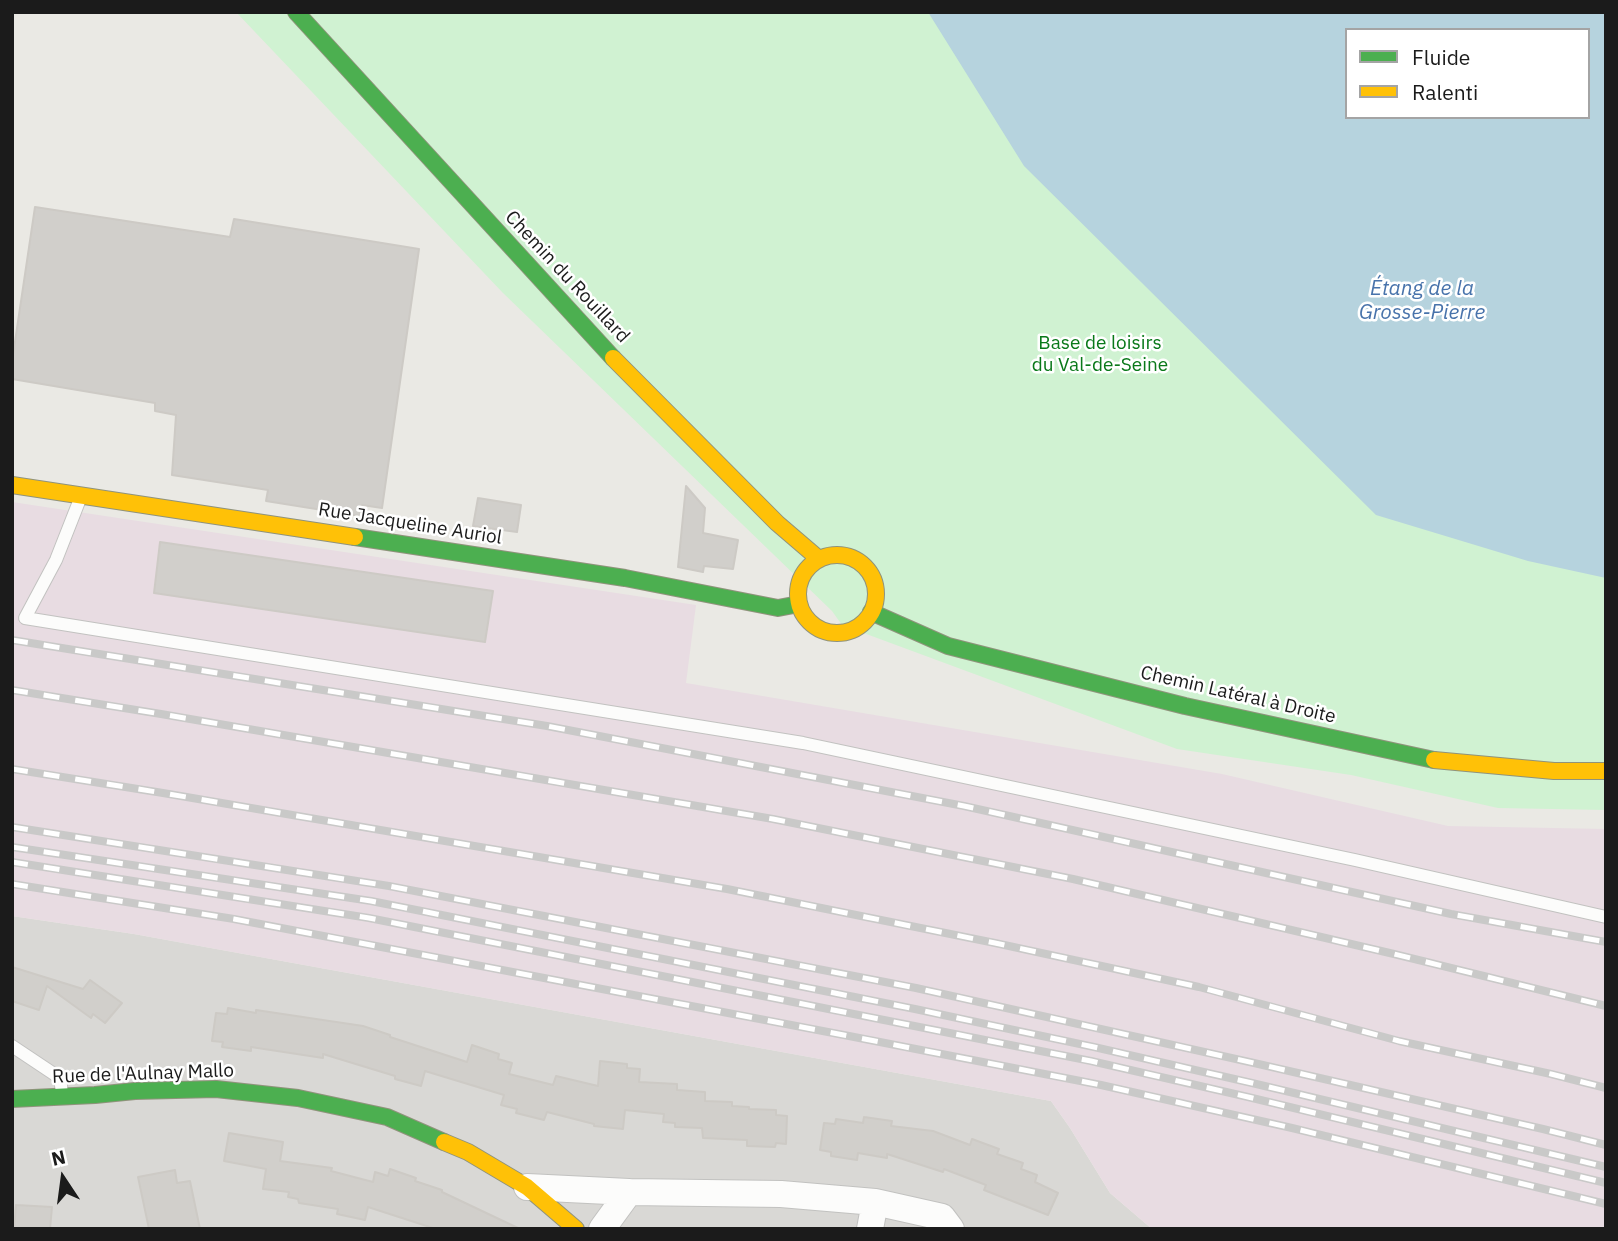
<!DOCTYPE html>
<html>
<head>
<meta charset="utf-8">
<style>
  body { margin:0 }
  #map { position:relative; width:1618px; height:1241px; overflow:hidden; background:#eae9e4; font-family:"IBM Plex Sans",sans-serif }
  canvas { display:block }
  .frame { position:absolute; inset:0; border:14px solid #1b1b1b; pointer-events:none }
  .legend { position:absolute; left:1345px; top:28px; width:245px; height:91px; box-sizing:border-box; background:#fff; border:2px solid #a4a4a4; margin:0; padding:9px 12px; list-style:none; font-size:21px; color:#1b1b1b }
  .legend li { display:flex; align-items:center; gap:14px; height:35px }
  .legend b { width:35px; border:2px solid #a4a4a4 }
  .north { position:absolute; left:28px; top:1143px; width:70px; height:70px; -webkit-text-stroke:5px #fff; paint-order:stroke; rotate:347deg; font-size:19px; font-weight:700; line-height:28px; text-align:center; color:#1b1b1b }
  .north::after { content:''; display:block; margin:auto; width:24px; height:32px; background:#1b1b1b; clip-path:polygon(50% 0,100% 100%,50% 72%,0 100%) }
</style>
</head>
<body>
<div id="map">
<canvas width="1618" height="1241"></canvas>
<div class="frame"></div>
<ul class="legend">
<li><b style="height:9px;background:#4caf50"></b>Fluide</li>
<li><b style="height:9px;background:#ffc107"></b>Ralenti</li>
</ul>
<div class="north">N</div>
</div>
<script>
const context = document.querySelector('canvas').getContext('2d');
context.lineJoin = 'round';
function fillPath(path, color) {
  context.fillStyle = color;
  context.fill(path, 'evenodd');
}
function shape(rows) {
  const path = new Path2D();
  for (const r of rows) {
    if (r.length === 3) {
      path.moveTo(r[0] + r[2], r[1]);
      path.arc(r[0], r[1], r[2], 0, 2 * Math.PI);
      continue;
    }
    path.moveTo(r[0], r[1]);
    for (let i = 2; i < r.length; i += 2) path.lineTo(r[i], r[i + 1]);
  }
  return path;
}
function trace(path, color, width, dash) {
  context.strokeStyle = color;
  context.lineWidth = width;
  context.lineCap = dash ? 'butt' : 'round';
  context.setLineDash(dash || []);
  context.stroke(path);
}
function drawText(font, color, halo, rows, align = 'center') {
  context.font = font + ' "IBM Plex Sans",sans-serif';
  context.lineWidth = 5;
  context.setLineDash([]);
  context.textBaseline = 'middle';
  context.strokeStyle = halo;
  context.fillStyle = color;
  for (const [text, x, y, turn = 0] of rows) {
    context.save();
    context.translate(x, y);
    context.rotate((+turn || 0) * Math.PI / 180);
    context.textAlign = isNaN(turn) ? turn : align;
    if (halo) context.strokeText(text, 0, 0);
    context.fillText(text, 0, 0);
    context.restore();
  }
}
const residential = shape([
  [12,916,134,934,1051,1101,1070,1128,1110,1193,1152,1229,12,1229]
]);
const industrial = shape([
  [12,502,696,605,686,683,1222,774,1448,826,1606,829,1606,1229,1152,1229,1110,1193,1070,1128,1051,1101,134,934,12,916]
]);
const park = shape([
  [236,12,1606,12,1606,810,1498,808,1351,775,1177,749,842,625,832,611,503,293],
  [1347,30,1588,30,1588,117,1347,117]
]);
const water = shape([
  [928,12,1606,12,1606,578,1528,561,1376,515,1024,166],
  [1347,30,1588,30,1588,117,1347,117]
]);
const building = shape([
  [35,207,230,237,234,219,419,249,382,508,362,505,360,516,266,501,268,490,172,475,176,415,155,411,155,403,12,379,12,362,35,207],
  [686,486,705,508,703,533,738,540,733,569,704,566,703,572,678,567,686,486],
  [478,498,521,505,517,532,473,526,478,498],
  [160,542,493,591,485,642,154,593,160,542],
  [12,967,83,989,90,980,122,1003,105,1023,93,1014,91,1018,47,986,39,1010,12,1001,12,967],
  [228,1008,256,1013,256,1010,363,1026,390,1035,390,1037,467,1062,472,1045,499,1054,498,1059,512,1063,509,1074,553,1085,556,1076,598,1086,600,1061,627,1064,627,1068,640,1069,639,1082,677,1084,677,1090,705,1092,705,1101,732,1102,732,1106,749,1107,749,1109,776,1110,776,1115,787,1116,786,1144,776,1143,775,1147,747,1146,747,1140,703,1138,702,1128,675,1127,675,1123,663,1122,664,1114,625,1110,623,1129,594,1126,594,1124,547,1112,544,1120,516,1113,517,1109,501,1105,504,1095,425,1071,421,1086,395,1079,395,1076,323,1054,323,1058,251,1047,251,1051,222,1047,223,1042,212,1041,216,1013,227,1014,228,1008],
  [864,1117,892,1121,891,1126,933,1131,970,1145,972,1139,999,1149,997,1154,1023,1163,1021,1169,1037,1175,1035,1182,1058,1193,1048,1215,984,1190,986,1185,944,1169,943,1172,887,1154,887,1158,858,1153,857,1160,831,1156,831,1152,820,1150,824,1123,835,1124,836,1119,863,1123,864,1117],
  [229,1133,283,1142,280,1161,332,1168,331,1171,373,1182,375,1172,388,1176,390,1169,416,1178,415,1181,442,1190,442,1192,520,1229,436,1229,368,1207,365,1220,337,1214,338,1209,299,1203,298,1199,288,1197,289,1192,263,1189,266,1169,224,1161,229,1133],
  [175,1170,177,1183,190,1181,200,1229,149,1229,138,1177,175,1170],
  [16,1205,52,1207,50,1229,14,1229,16,1205]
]);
const lane = shape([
  [80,499,56,560,25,618,803,743,1355,860,1606,917],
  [12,1046,60,1078,62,1093]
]);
const street = shape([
  [527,1187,629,1192],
  [602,1229,629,1192,781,1194,875,1202,942,1217,951,1229],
  [870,1229,875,1202]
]);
const fast = shape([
  [296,12,613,358],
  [355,537,625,578,778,608,799,604],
  [871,612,948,646,1185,706,1434,760],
  [12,1099,95,1095,135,1091,216,1089,298,1098,387,1117,444,1142]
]);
const slow = shape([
  [613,358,777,523,819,559],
  [12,485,355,537],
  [837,594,39],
  [1434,760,1554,771,1606,771],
  [444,1142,468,1152,527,1187,576,1229]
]);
const rail = shape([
  [12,640,547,726,964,806,1451,914,1606,942],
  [12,690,161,714,773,819,1073,879,1394,954,1606,1006],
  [12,769,163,793,727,889,995,943,1199,987,1399,1041,1551,1074,1606,1088],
  [12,827,389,886,916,988,1254,1063,1543,1129,1606,1145],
  [12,847,371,901,915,1009,1094,1047,1252,1083,1606,1167],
  [12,862,369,918,1091,1061,1248,1097,1606,1183],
  [12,884,234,919,849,1036,1101,1085,1292,1128,1606,1204]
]);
const streetNames = [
  ["Chemin du Rouillard",567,277,47],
  ["Rue Jacqueline Auriol",410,524,9],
  ["Chemin Latéral à Droite",1238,695,13],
  ["Rue de l'Aulnay Mallo",143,1074,-2]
];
const parkNames = [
  ["Base de loisirs",1100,344],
  ["du Val-de-Seine",1100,366]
];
const waterNames = [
  ["Étang de la",1422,289],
  ["Grosse-Pierre",1422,313]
];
fillPath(residential, '#d9d8d5');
fillPath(industrial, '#e8dce2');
fillPath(park, '#d0f2d2');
fillPath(water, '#b6d3de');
fillPath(building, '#d1cfcb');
trace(building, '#cdcac5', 2);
trace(lane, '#c2c2c0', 14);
trace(street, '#c2c2c0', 28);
trace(fast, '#90937c', 18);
trace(slow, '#90937c', 18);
trace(lane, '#fcfcfb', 12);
trace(street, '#fcfcfb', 26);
trace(fast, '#4caf50', 16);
trace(slow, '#ffc107', 16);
trace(rail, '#c9c9c8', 8);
trace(rail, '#fff', 5, [16]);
drawText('19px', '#1b1b1b', '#fff', streetNames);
drawText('19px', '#0a791a', '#fff', parkNames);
drawText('italic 21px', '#4873ab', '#fff', waterNames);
</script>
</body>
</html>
